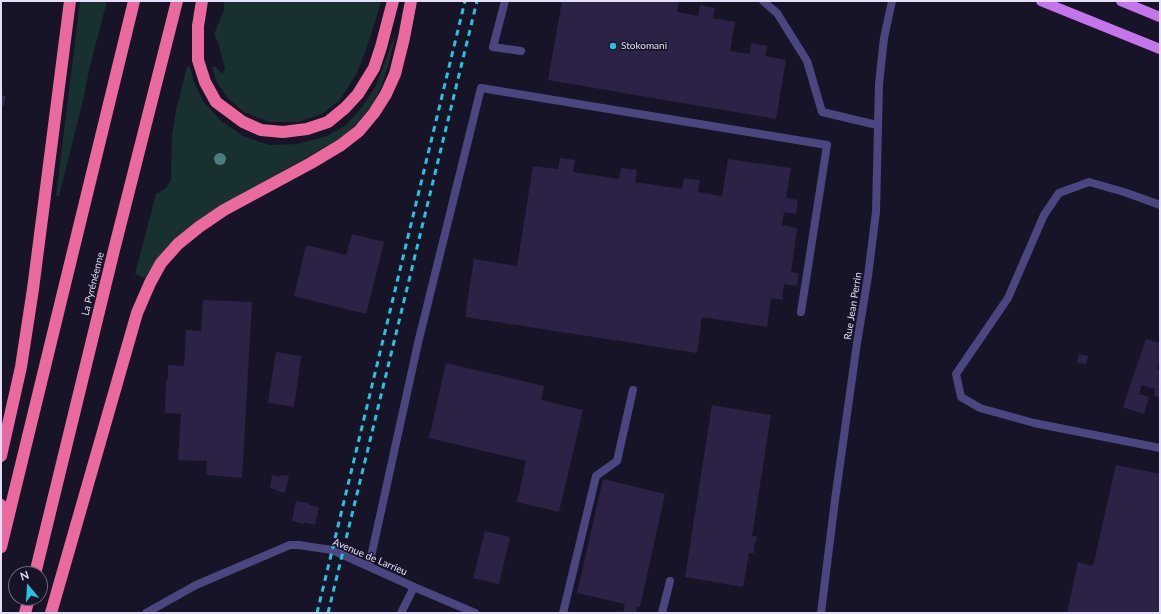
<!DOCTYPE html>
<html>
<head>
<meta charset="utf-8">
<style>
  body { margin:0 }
  #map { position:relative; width:1161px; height:614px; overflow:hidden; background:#181427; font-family:Lato,sans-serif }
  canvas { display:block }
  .frame { position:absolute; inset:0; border:2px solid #e3dffa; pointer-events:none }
  .north { position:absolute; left:8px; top:566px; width:40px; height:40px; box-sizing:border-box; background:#181427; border:1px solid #69657b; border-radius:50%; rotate:342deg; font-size:11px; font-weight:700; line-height:16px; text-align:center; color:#e3dffa }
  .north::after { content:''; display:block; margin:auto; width:14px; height:18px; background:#25c3e0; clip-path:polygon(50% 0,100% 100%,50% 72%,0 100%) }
</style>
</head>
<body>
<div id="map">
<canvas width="1161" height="614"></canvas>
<div class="frame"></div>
<div class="north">N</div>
</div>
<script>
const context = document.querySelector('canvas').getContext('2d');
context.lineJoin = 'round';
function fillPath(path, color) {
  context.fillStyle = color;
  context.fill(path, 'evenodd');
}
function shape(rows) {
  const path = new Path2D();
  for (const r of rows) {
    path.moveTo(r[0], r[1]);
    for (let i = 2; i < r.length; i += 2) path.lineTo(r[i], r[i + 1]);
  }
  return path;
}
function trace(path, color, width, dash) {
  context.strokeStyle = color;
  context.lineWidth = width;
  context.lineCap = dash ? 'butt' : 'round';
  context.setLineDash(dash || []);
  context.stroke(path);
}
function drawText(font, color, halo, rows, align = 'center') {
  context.font = font + ' Lato,sans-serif';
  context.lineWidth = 3;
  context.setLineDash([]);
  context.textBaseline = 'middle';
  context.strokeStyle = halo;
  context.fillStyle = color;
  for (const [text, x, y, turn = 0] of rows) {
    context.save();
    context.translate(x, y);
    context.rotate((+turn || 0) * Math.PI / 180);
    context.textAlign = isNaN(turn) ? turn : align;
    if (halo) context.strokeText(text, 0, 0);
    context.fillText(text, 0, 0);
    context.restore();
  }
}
const green = shape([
  [80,1,107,1,89,70,84,96,59,196,56,196],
  [224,1,381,1,369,41,357,73,339,101,322,114,298,122,269,122,244,112,229,99,217,83,212,67,216,67,222,74,225,69,219,45,214,34,224,10],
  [395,38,388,66,381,87,371,106,359,121,344,136,216,209,161,255,145,278,135,274,156,194,166,188,171,180,172,136,176,110,187,67,190,67,194,82,203,101,221,121,243,136,269,145,298,144,327,136,346,125,362,107,376,86,393,40]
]);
const building = shape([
  [562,1,679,1,677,12,698,16,700,5,715,8,713,18,735,22,730,51,750,54,751,43,767,46,765,56,786,60,776,119,548,80],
  [1,95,6,96,4,106,1,105],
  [560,158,575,160,573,172,619,179,621,168,637,170,635,182,682,189,684,178,700,180,698,192,722,196,728,159,791,168,786,198,798,200,796,214,784,212,782,225,797,228,791,272,799,273,797,286,784,284,782,300,771,298,767,327,702,317,697,353,465,317,474,259,517,266,533,166,558,169],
  [352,234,384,242,366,314,294,296,306,245,346,255],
  [203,300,252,302,242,478,206,475,207,461,178,460,181,414,165,413,166,380,168,380,168,365,184,366,186,330,201,331],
  [1146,339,1160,343,1160,360,1157,369,1160,370,1160,398,1154,396,1155,389,1142,385,1139,394,1149,397,1144,414,1123,407],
  [276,352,301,356,294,407,268,403],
  [1079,354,1088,356,1086,364,1077,363],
  [446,363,544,386,541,400,583,410,559,512,517,502,526,461,429,438],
  [712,405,771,415,752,536,757,536,756,542,754,542,754,553,749,553,743,587,685,577],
  [1116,465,1160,474,1160,613,1067,613,1078,562,1093,566],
  [272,475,279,477,280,475,289,476,285,493,277,491,277,490,270,488],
  [603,479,665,494,640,607,637,607,636,613,623,613,625,604,577,593],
  [296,501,309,503,309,505,319,507,315,525,305,522,304,524,292,521],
  [485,531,510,537,499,584,473,578]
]);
const service = shape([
  [505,1,493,47,521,51],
  [763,1,777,13,807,61,822,112,877,125],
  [1160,205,1124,192,1089,182,1059,193,1044,215,1008,298,956,374,961,397,980,408,1034,423,1160,448],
  [369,566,418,343,481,88,827,145,801,312],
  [563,613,596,476,617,461,633,390],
  [662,613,670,581]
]);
const minor = shape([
  [146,613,196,585,290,545,299,545,332,550,414,587,475,613],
  [401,613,414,587],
  [821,613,835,500,857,343,868,276,876,212,879,84,884,38,892,1]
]);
const primary = shape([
  [1041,1,1160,49],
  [1121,1,1160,17]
]);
const motorway = shape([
  [202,1,198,26,198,60,205,82,216,102,243,122,261,130,283,132,307,129,328,122,345,108,358,94,374,68,381,47,393,1],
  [1,456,21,367,33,289,70,1],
  [1,505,5,524],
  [1,547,134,1],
  [35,574,113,254,177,1],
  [25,613,29,598],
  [51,613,137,313,150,283,161,263,178,244,199,227,224,210,311,163,341,145,359,131,374,113,386,94,395,74,404,38,411,1]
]);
const rail = shape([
  [317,613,465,1],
  [328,613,477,1]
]);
const trees = [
  [220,159]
];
const markers = [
  [613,46,4,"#25c3e0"]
];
const poiNames = [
  ["Stokomani",621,46]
];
const streetNames = [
  ["La Pyrénéenne",93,284,-76],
  ["Rue Jean Perrin",853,306,-81],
  ["Avenue de Larrieu",370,557,23]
];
fillPath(green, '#183030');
fillPath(building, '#2b2246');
trace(service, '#4b4580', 8);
trace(minor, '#4b4580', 8);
trace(primary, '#c575eb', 10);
trace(motorway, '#ea6aa0', 12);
trace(rail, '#25c3e0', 3, [6, 5]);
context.fillStyle = '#4a7c7b';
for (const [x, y] of trees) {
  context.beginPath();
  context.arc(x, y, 6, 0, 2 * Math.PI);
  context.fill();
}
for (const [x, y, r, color] of markers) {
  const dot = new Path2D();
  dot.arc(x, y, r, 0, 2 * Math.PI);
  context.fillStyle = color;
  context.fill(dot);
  trace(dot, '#181427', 1.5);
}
drawText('10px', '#e3dffa', '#181427', poiNames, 'left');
drawText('10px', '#e3dffa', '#181427', streetNames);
</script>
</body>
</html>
